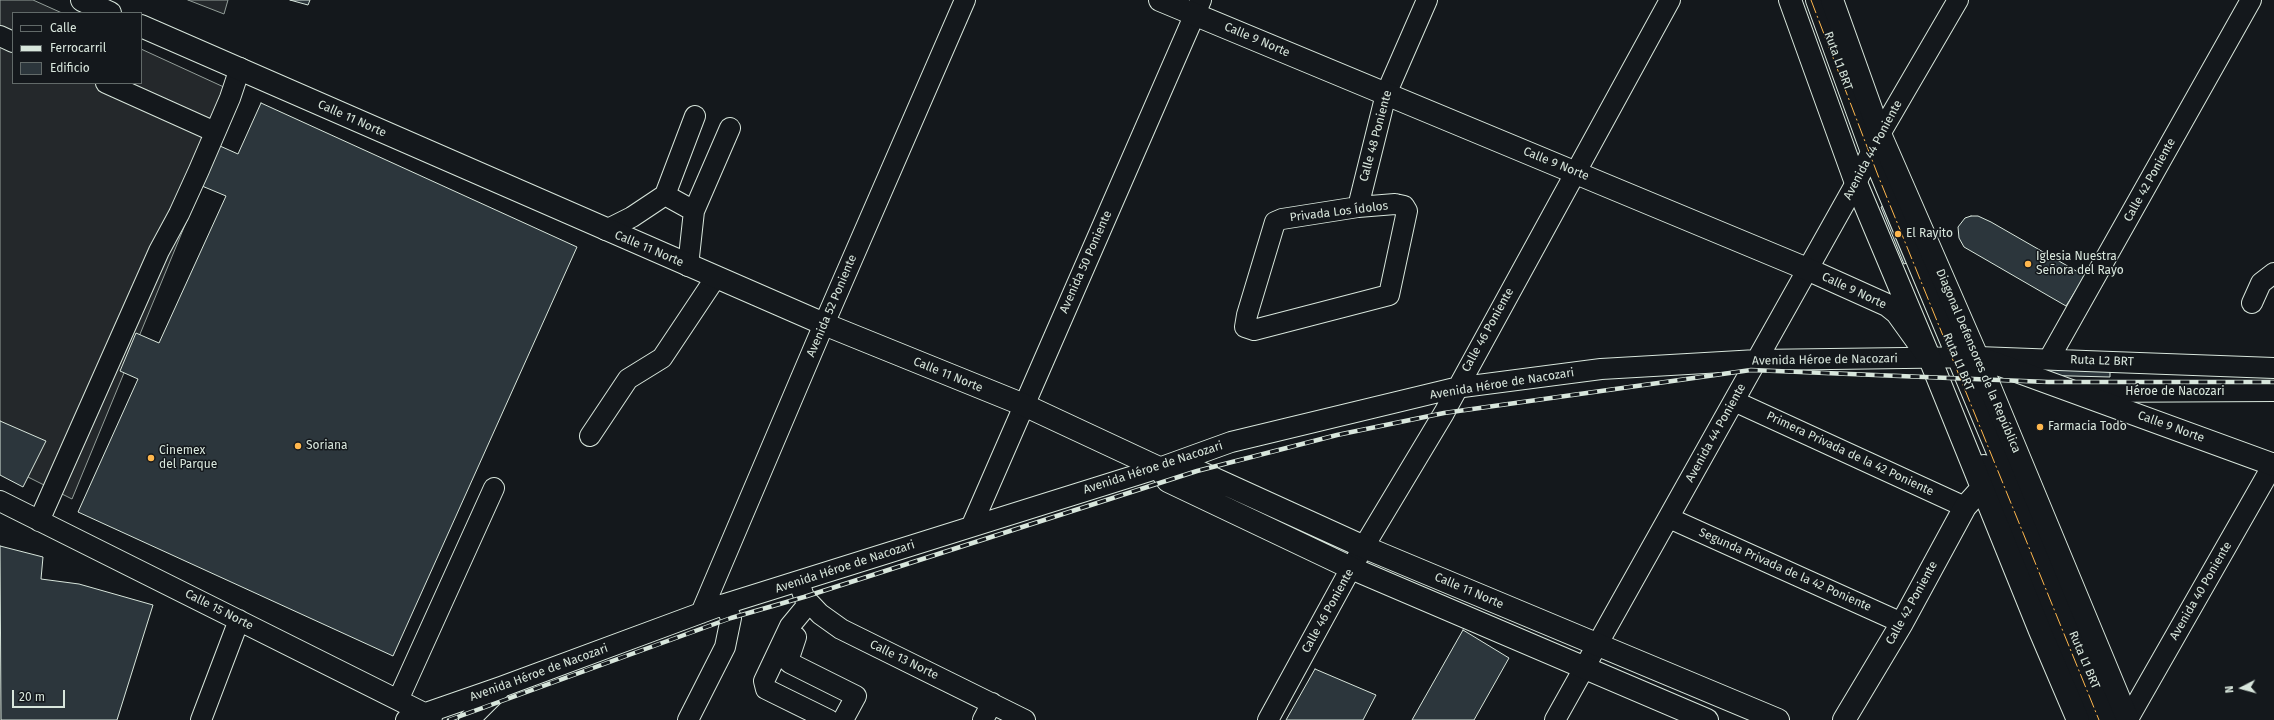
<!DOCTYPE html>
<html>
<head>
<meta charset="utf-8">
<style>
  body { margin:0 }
  #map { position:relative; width:2274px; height:720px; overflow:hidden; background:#14181c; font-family:"Fira Sans",sans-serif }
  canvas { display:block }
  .legend { position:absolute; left:12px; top:12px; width:130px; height:72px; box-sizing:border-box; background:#14181c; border:1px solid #626a69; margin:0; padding:5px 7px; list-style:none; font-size:12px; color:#d8e6dc }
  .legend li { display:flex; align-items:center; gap:8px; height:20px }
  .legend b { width:20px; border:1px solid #626a69 }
  .north { position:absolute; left:2222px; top:668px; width:40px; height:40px; -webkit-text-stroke:3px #14181c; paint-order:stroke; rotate:264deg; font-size:11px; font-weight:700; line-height:16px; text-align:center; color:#d8e6dc }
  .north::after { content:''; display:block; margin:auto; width:14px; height:18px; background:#d8e6dc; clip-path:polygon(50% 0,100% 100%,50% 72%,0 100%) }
  .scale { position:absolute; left:12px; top:690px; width:53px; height:18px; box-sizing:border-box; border:2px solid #d8e6dc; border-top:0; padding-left:5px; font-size:12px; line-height:14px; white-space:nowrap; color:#d8e6dc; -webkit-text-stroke:3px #14181c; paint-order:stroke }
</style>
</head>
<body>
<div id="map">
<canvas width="2274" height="720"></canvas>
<ul class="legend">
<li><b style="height:5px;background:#14181c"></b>Calle</li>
<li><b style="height:5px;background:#d8e6dc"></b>Ferrocarril</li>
<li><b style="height:11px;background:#2c363c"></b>Edificio</li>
</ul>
<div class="north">N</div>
<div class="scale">20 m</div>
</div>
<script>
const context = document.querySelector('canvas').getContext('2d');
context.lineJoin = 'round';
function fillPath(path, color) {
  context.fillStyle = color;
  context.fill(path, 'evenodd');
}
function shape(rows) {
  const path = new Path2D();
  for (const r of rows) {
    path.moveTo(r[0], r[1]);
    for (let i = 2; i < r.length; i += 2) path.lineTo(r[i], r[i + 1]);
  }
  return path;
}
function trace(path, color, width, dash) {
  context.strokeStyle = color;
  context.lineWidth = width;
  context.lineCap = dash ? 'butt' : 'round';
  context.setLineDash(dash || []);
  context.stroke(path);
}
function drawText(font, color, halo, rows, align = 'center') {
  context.font = font + ' "Fira Sans",sans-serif';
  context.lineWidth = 3;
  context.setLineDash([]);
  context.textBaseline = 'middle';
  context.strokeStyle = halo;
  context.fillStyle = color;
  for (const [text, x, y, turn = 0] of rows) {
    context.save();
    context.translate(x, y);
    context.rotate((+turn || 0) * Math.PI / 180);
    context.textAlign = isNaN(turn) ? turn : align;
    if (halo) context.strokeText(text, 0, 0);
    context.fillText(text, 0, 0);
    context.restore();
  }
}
const parking = shape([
  [0,0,33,0,62,13,13,13,13,83,141,83,141,49,239,94,72,499,0,463,0,0],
  [188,0,228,0,224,14,188,0]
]);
const building = shape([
  [290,0,310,0,308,5,290,0],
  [261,103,577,247,393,656,78,512,138,379,120,371,136,333,159,343,226,196,202,186,220,146,238,154,261,103],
  [1891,203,1914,260,1904,264,1881,207,1891,203],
  [1971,216,1978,216,1991,222,2085,276,2066,306,1964,247,1959,238,1958,227,1965,218,1971,216],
  [2035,364,2110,366,2110,377,2034,375,2035,364],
  [0,421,46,441,23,487,0,475,0,421],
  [0,546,43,557,41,579,79,584,153,605,117,720,1,720,0,546],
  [1463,630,1509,658,1474,720,1412,720,1463,630],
  [1315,669,1376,695,1363,720,1286,720,1315,669]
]);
const minor = shape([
  [1816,0,1871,152,2109,720],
  [0,36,13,42],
  [106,83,215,132],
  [665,195,695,116],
  [1395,204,1404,206,1407,211,1389,295,1254,330,1245,327,1247,315,1275,222,1282,219,1358,207,1395,204],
  [1358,207,1386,94,1427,0],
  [694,211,730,128],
  [606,230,632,217,665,195,694,211,688,266],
  [2252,303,2261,283,2274,273],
  [2049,359,2251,0],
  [2080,392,2274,391],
  [1734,401,1965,507],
  [590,436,628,379,662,358,716,277],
  [1984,465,2092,720],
  [0,501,432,717],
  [1669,518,1902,623],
  [39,521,159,251,179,214,199,170,230,98,240,68],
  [972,525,1201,0],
  [799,582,804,597,820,614,841,629,1025,720],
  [809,603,790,626,764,681,766,689,829,720],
  [701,613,824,324,965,0],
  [796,637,788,661,790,663,856,696,843,720],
  [398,700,494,488],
  [2128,719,2274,463],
  [201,720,239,620],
  [406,720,501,687,725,604,1159,468,1231,442,1455,388,1601,369,1757,360,1978,357,2274,368],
  [469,720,499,690],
  [688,720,725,647,731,618,725,604],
  [983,720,992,703],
  [1268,720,1351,568,1444,413,1670,0],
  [1555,720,1856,183,1880,134,1958,0]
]);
const major = shape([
  [82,0,110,13],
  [1160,0,1807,269,1887,305,1897,313,1930,359],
  [1790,0,1856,183,1930,359,2040,631,2078,720],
  [1832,0,1880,134,1979,361,2128,720],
  [141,26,824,324,1024,405,1159,468,1197,471,1364,547,1778,720],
  [1978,357,2274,465],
  [1159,468,1168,481,1351,568,1707,720],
  [1844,720,1902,623,1965,507,1982,488]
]);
const rail = shape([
  [449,720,731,618,804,597,1197,471,1337,435,1444,413,1751,370,2048,382,2274,382]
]);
const power = shape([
  [1811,0,1879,178,2099,720]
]);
const markers = [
  [1898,234,4,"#ffb74d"],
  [2028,264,4,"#ffb74d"],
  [2040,427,4,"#ffb74d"],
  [298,446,4,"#ffb74d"],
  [151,458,4,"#ffb74d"]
];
const streetNames = [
  ["Calle 9 Norte",1257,40,23],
  ["Ruta L1 BRT",1838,61,70],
  ["Calle 11 Norte",352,119,24],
  ["Calle 48 Poniente",1376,136,-75],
  ["Avenida 44 Poniente",1873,150,-62],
  ["Calle 9 Norte",1556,164,22],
  ["Calle 42 Poniente",2150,180,-61],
  ["Privada Los Ídolos",1339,212,-7],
  ["Calle 11 Norte",649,249,23],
  ["Avenida 50 Poniente",1086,262,-66],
  ["Calle 9 Norte",1854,291,25],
  ["Avenida 52 Poniente",832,306,-67],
  ["Calle 46 Poniente",1488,330,-61],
  ["Avenida Héroe de Nacozari",1825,360,-1],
  ["Diagonal Defensores de la República",1978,361,67],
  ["Ruta L2 BRT",2102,361,2],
  ["Ruta L1 BRT",1958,362,67],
  ["Calle 11 Norte",948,375,22],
  ["Avenida Héroe de Nacozari",1502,384,-9],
  ["Héroe de Nacozari",2175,392],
  ["Calle 9 Norte",2171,427,20],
  ["Avenida 44 Poniente",1716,433,-61],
  ["Primera Privada de la 42 Poniente",1850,454,25],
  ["Avenida Héroe de Nacozari",1153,468,-18],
  ["Avenida Héroe de Nacozari",845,567,-18],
  ["Segunda Privada de la 42 Poniente",1785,570,24],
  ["Calle 11 Norte",1469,591,23],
  ["Avenida 40 Poniente",2201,591,-60],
  ["Calle 42 Poniente",1912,603,-61],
  ["Calle 15 Norte",219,610,27],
  ["Calle 46 Poniente",1328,611,-61],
  ["Calle 13 Norte",904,660,26],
  ["Ruta L1 BRT",2084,660,67],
  ["Avenida Héroe de Nacozari",539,673,-20]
];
const poiNames = [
  ["El Rayito",1906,234],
  ["Iglesia Nuestra",2036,257],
  ["Señora del Rayo",2036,271],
  ["Farmacia Todo",2048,427],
  ["Soriana",306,446],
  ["Cinemex",159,451],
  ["del Parque",159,465]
];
fillPath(parking, '#24282b');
trace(parking, '#939e99', 1);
fillPath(building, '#2c363c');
trace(building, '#d8e6dc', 1);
trace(minor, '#d8e6dc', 22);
trace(major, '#d8e6dc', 24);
trace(minor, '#14181c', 20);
trace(major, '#14181c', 22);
trace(rail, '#d8e6dc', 4.5);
trace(rail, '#14181c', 3, [9]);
trace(power, '#ffb74d', 1, [14, 3, 2, 3]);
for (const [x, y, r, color] of markers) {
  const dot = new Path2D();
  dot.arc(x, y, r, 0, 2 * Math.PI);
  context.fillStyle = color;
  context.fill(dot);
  trace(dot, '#14181c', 1.5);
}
drawText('12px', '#d8e6dc', '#14181c', streetNames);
drawText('12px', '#d8e6dc', '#14181c', poiNames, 'left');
</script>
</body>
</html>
